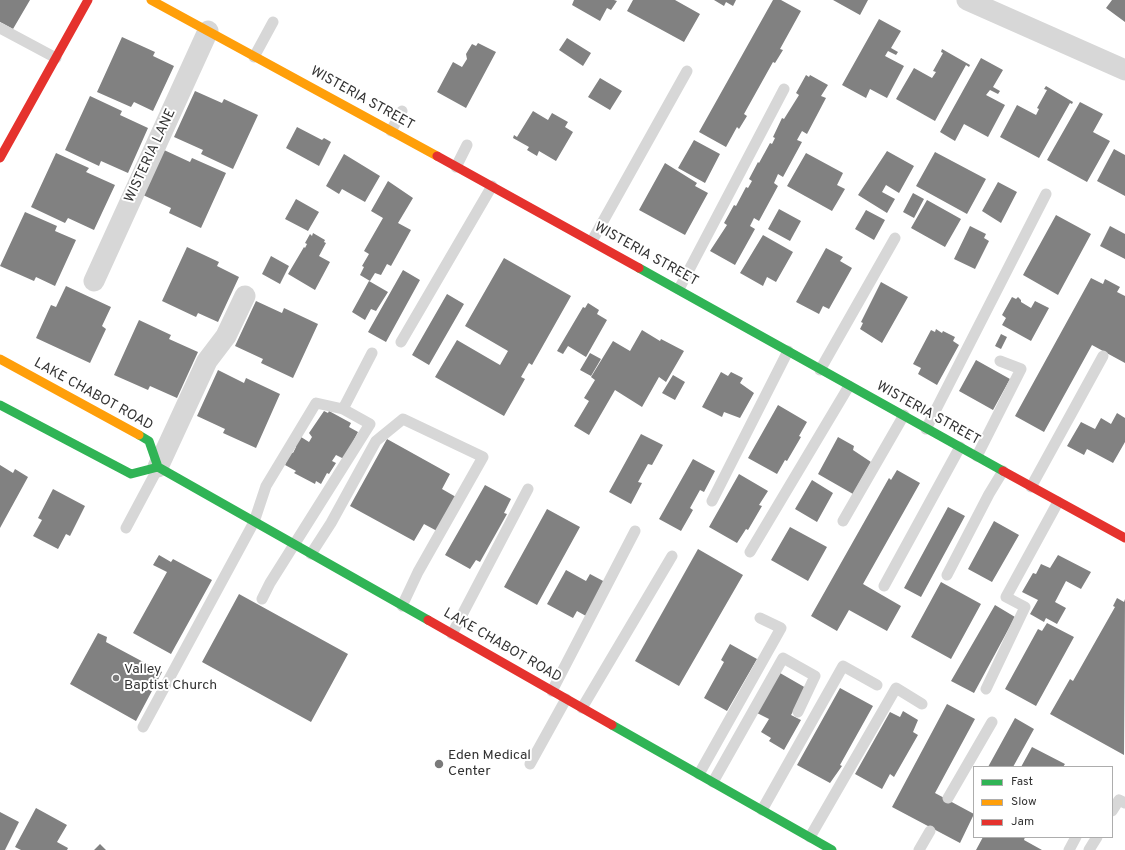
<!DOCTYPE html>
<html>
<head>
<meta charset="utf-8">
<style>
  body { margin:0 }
  #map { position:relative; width:1125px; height:850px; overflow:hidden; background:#fff; font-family:Overpass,sans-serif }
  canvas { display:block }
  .legend { position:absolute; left:973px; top:766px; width:140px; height:72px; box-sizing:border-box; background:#fff; border:1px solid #adadad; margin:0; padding:5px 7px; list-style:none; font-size:12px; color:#333 }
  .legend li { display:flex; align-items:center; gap:8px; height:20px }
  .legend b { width:20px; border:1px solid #adadad }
</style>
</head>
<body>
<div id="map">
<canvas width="1125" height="850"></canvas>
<ul class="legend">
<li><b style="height:5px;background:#30b455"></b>Fast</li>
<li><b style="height:5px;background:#ff9f0a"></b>Slow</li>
<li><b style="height:5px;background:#e5322d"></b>Jam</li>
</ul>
</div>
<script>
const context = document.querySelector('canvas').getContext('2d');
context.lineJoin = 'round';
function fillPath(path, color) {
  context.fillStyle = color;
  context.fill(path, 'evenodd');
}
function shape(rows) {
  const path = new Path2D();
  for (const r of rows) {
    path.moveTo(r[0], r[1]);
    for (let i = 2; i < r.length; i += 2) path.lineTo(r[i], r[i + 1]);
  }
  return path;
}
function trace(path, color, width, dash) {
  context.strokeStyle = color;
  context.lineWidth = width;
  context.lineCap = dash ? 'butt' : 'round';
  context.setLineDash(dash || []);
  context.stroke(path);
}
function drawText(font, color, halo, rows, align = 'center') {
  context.font = font + ' Overpass,sans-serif';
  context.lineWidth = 4;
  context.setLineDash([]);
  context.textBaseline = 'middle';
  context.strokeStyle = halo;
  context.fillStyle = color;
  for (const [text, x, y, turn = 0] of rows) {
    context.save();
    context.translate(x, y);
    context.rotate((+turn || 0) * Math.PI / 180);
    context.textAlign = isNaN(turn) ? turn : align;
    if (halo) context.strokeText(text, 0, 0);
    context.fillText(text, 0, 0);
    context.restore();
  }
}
const building = shape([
  [0,0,30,0,13,29,0,22],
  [574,0,614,0,617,1,611,10,607,8,600,21,572,5],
  [633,0,675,0,700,14,684,42,627,11],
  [714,0,736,0,733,6,726,2,724,6],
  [773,0,781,0,801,11,780,49,783,50,775,63,773,62,744,114,747,116,739,129,737,127,726,147,699,132],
  [833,0,868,0,860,15],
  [1112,0,1125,0,1125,22,1106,8],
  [879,19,901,31,891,48,898,52,896,55,888,51,885,56,904,66,887,98,870,89,866,98,842,85],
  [122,37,155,52,153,56,174,66,153,111,134,102,131,107,97,92],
  [567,38,591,53,583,66,559,50],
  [478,43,496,52,466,108,437,92,453,62,462,67,467,59,466,54,472,44,476,46],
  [942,49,970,65,969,67,966,65,935,121,896,99,914,68,932,78,936,72,933,71,943,53,941,52],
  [981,58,1003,70,993,87,1000,91,998,94,990,90,986,95,1005,105,988,137,964,124,955,141,940,132],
  [806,75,809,77,810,75,828,85,821,96,826,98,807,134,802,131,797,140,802,142,783,177,778,174,774,183,778,186,759,221,754,218,750,226,755,229,735,265,710,251,727,225,724,223,734,205,736,206,746,187,748,188,752,181,749,179,758,162,759,163,770,143,772,144,775,138,773,137,782,118,784,119,799,95,796,93],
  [600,78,622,91,610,110,588,97],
  [1046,86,1073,102,1072,104,1070,103,1039,158,1000,137,1017,105,1036,115,1039,109,1037,108,1047,90,1044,89],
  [195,91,222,103,224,99,258,115,233,169,201,154,203,150,174,137],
  [90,96,122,111,120,115,148,128,128,173,101,161,99,166,65,150],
  [1080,102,1103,114,1093,132,1110,141,1087,182,1047,160],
  [533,111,548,120,552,113,568,122,565,127,573,132,556,161,539,151,537,156,527,150,529,147,513,138,514,135,517,137],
  [297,127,322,140,324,138,331,142,319,166,286,148],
  [694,140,720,154,705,183,678,168],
  [1114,149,1125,155,1125,196,1097,181],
  [164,150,190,162,192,158,226,173,201,228,169,213,171,208,143,195],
  [887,151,914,166,899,193,886,185,882,192,895,199,887,213,858,195],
  [935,152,986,179,967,214,916,186],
  [56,153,89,168,86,172,115,185,94,230,68,218,65,223,31,207],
  [806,153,843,173,837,185,845,189,832,211,787,186],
  [344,154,380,176,365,202,342,189,339,194,326,186],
  [665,163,697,183,695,186,708,193,685,235,639,210],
  [388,181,413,198,398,223,411,230,391,266,387,264,381,275,375,273,370,281,360,275,364,267,362,266,369,254,364,251,383,218,371,211],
  [998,182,1017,192,1001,223,982,211],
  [913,193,924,199,914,218,903,212],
  [296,199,319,212,308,231,285,219],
  [927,200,961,219,945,247,911,228],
  [779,209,801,221,790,241,768,229],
  [866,210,885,220,874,240,855,229],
  [25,212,57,226,55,231,76,240,55,286,36,277,34,281,0,266],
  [1056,215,1091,234,1058,295,1023,275],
  [970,226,986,234,984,238,989,241,975,269,954,259],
  [1110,226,1125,234,1125,259,1100,246],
  [313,233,325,240,324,242,326,243,319,256,330,262,315,290,288,274,304,247,305,248,307,244,305,243,310,234,312,236],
  [763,235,793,252,776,282,767,277,763,286,740,273],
  [187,247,219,262,217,266,239,277,218,322,198,313,196,317,162,301],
  [826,248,843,257,840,261,852,268,829,309,823,306,819,314,796,302],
  [271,256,289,266,280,284,262,274],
  [504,258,571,296,532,365,529,363,521,377,525,379,504,416,435,377,457,340,500,365,508,351,465,326],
  [403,270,420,280,386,342,368,332],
  [1091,278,1103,284,1105,279,1120,287,1117,292,1125,296,1125,363,1092,345,1044,432,1015,416],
  [369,281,388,292,376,311,371,309,365,320,352,312],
  [881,282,908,297,882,343,860,329,863,323,861,322],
  [66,286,111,307,102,326,106,329,90,363,36,338,51,305,56,307],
  [447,294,464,304,429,365,412,355],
  [1012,297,1016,299,1018,297,1021,300,1021,302,1031,308,1035,301,1049,308,1031,341,1002,325,1006,318,1002,315],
  [256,301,282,313,284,308,318,324,293,378,261,363,263,359,235,346],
  [588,303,599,310,597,314,607,320,586,357,568,346,563,354,557,351,583,307,585,308],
  [139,320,171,335,169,339,198,352,177,398,150,386,148,390,114,375],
  [936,329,942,333,943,331,955,337,953,341,959,345,937,385,918,374,921,368,913,364,931,330,935,332],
  [642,330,660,341,661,339,684,351,666,382,659,377,642,407,615,390,589,435,574,426,589,401,584,398,595,380,591,377,613,341,630,351],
  [1001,334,1007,337,1001,349,995,346],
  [590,353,601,359,591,376,580,370],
  [976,360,1010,379,993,410,959,391],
  [218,370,244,383,246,378,280,394,256,448,223,433,225,429,197,416],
  [721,372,728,376,731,372,743,378,740,383,754,393,740,418,724,412,722,417,702,407],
  [673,375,685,382,675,400,662,393],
  [778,405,807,422,799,436,801,437,787,461,785,460,777,474,748,458],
  [324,411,328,413,329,411,351,423,349,427,358,432,344,459,336,455,332,461,336,463,329,474,327,473,321,484,316,481,315,484,294,473,296,471,285,465,286,463,284,462,290,452,293,453,296,447,294,445,301,437,309,442,312,437,309,433],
  [1117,413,1125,418,1125,442,1113,463,1087,449,1084,455,1067,446,1081,422,1095,429,1101,418,1111,424],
  [641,434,663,445,652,465,648,464,638,482,642,483,631,504,609,492],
  [838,437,854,446,853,450,871,462,853,494,818,474],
  [387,439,450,474,442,489,456,497,437,531,424,524,414,541,350,506],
  [693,459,715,471,704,492,700,490,690,508,693,510,681,531,659,519],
  [0,465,13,473,15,469,28,477,0,528],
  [897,470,920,483,863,584,901,606,887,631,849,610,837,631,811,616,889,478,891,480],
  [739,474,768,491,759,505,762,506,748,530,746,529,737,543,709,527],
  [812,480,833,493,817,522,795,509],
  [485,485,511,499,504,513,507,514,480,562,476,560,470,569,445,555],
  [53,489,85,506,70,536,66,534,58,549,33,536,42,520,38,518],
  [948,507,965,516,921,597,904,588],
  [547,509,580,527,537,605,504,587],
  [994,521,1019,535,992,582,968,569],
  [790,527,827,547,808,581,771,560],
  [698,549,743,575,679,686,635,661],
  [159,555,171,562,173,559,212,580,171,654,133,633,167,572,153,565],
  [1058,555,1091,572,1081,589,1066,581,1055,602,1066,608,1057,624,1046,618,1044,622,1030,614,1038,600,1022,592,1033,573,1036,574,1041,564,1050,568],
  [566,570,586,581,590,574,605,582,586,616,577,611,573,618,547,604],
  [941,582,981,604,951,659,911,637],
  [239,594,348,654,311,722,202,662],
  [1117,598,1124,602,1125,599,1124,755,1050,714,1070,679,1073,681,1115,607,1113,606],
  [995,605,1015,617,974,693,951,681],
  [1047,623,1074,637,1036,706,1005,689,1038,629,1042,631],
  [98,633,107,637,106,642,162,672,136,721,70,684],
  [730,644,757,659,727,711,704,698,724,662,721,660],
  [780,673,806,688,791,715,801,720,784,750,769,741,771,738,761,732,769,719,757,713],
  [840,688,873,706,840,765,842,766,830,783,797,765],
  [947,704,975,719,935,793,974,814,960,843,892,807],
  [903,711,918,720,913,732,918,735,894,777,890,774,882,789,855,774,890,712,900,717],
  [1015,718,1034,729,1013,767,988,767],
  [1032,747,1065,764,1063,767,1021,767],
  [36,808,67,825,57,842,68,848,67,850,21,850,15,847],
  [0,812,19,822,5,850,0,850],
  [983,837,1025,837,1024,840,1042,850,976,850],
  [100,844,106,850,94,850]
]);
const lane = shape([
  [0,28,56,58],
  [254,57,273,22],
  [391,131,402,111],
  [456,167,467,145],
  [592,241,687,71],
  [679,289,784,89],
  [401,342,492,186],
  [820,370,895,238],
  [343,409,372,353],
  [926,429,1046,194],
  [977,456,1021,369,1000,361],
  [1031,487,1103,356],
  [712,501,788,351],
  [843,521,904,415],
  [126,528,158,468],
  [750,552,849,386],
  [311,554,331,523,376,441,403,419,483,457,418,572,402,606],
  [947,575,989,494,1003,471],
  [884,586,960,447],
  [452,634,528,489],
  [986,689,1025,607,1006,597,1058,502],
  [552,691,635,531],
  [582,708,672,556],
  [143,727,254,522,266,486,316,403,343,409,370,424,270,583,262,599],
  [530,764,566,699],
  [699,774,781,628,760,618],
  [713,782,783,658,815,676,798,712],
  [948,798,992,722],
  [762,810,843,666,877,685],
  [1112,811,1119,800,1125,803],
  [810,837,896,688,922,704],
  [919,850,930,831],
  [1069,850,1076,837],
  [1089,850,1097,837]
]);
const street = shape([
  [967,0,1125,70],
  [94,281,208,31],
  [158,467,207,361,226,336,245,296]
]);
const fast = shape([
  [639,268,1003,471],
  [0,405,131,474,158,467],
  [139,435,149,441,158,467,428,620],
  [612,725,832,850]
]);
const slow = shape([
  [151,0,437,156],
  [0,359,139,435]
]);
const jam = shape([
  [437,156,639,268],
  [0,158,88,0],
  [1003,471,1125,538],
  [428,620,612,725]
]);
const markers = [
  [116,678,4,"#7a7a7a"],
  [439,764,5,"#7a7a7a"]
];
const streetNames = [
  ["WISTERIA STREET",362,99,29],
  ["WISTERIA LANE",151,156,-65],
  ["WISTERIA STREET",646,255,29],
  ["LAKE CHABOT ROAD",93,395,29],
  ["WISTERIA STREET",928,414,29],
  ["LAKE CHABOT ROAD",502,646,30]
];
const poiNames = [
  ["Valley",124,670],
  ["Baptist Church",124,686],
  ["Eden Medical",448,756],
  ["Center",448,772]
];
fillPath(building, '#818181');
trace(lane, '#d7d7d7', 11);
trace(street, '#d7d7d7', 21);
trace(fast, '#30b455', 9);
trace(slow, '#ff9f0a', 9);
trace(jam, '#e5322d', 9);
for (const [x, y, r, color] of markers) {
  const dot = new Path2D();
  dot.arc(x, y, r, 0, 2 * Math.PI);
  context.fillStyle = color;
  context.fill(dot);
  trace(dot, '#fff', 1.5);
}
drawText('14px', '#333', '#fff', streetNames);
drawText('14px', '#333', '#fff', poiNames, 'left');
</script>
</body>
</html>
